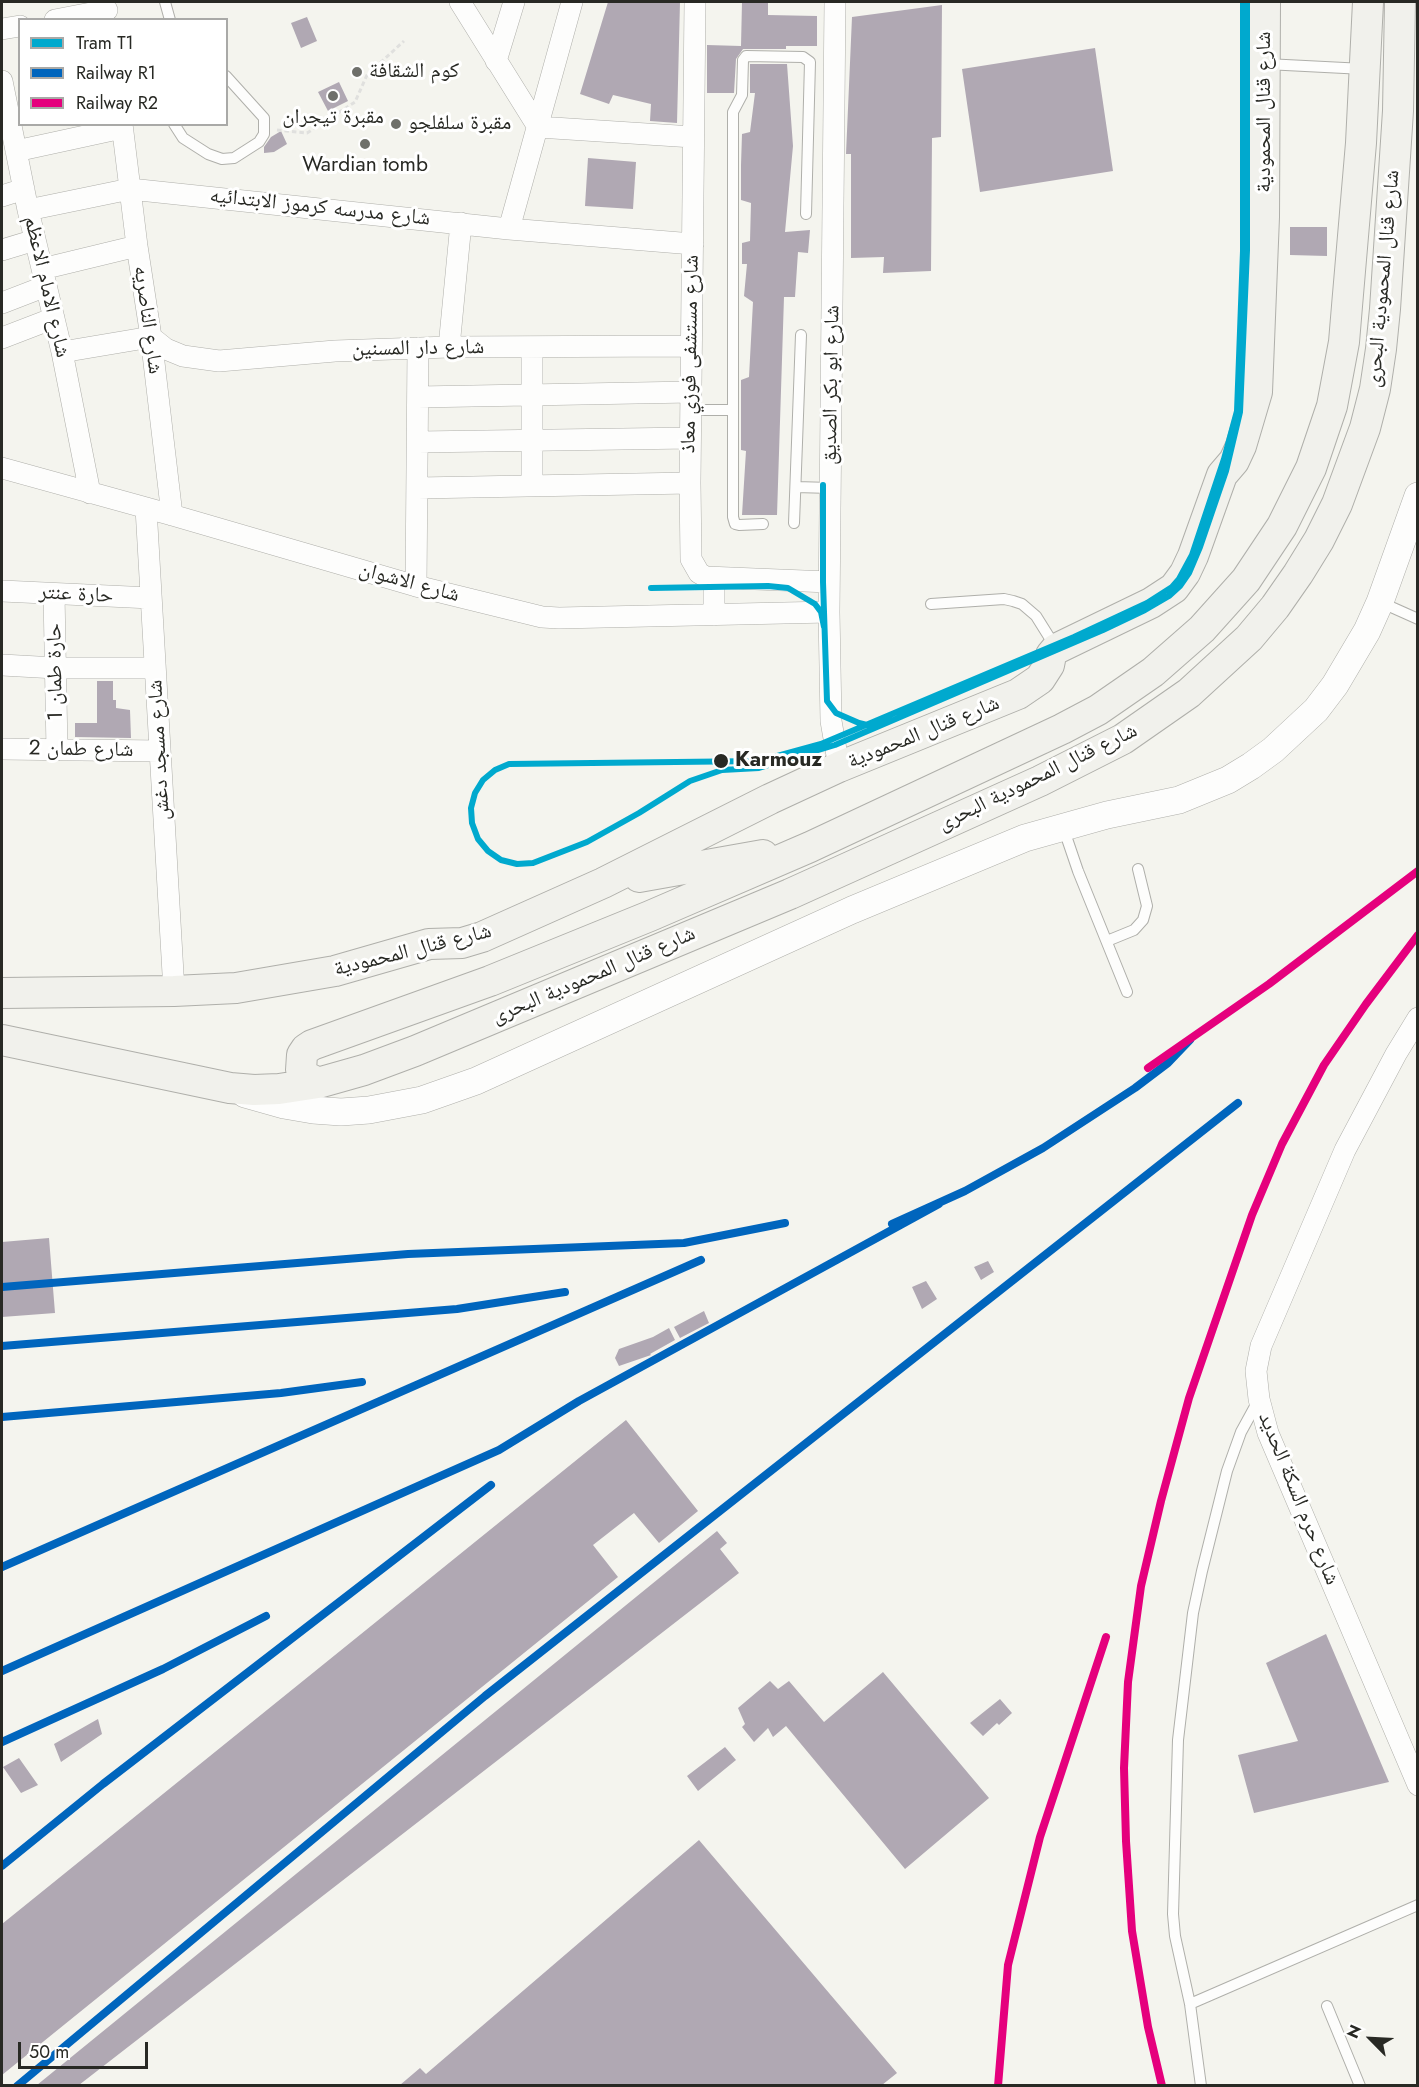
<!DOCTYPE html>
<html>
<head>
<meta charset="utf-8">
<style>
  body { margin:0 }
  #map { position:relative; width:1419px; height:2087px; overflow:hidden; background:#f4f4ee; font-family:Jost,sans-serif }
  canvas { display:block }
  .frame { position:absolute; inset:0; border:3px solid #282924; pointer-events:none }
  .legend { position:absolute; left:18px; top:18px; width:210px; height:108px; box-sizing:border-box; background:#fff; border:2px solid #a9a9a7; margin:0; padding:8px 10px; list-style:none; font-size:18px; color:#282924 }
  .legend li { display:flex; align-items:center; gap:12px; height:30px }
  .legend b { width:30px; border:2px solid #a9a9a7 }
  .north { position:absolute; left:1341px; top:2009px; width:60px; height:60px; -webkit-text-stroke:4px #fff; paint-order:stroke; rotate:294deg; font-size:16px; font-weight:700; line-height:24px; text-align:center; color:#282924 }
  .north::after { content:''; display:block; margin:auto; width:21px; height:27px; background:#282924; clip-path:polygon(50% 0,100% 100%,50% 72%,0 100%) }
  .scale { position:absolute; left:18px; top:2042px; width:130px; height:27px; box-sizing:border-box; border:3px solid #282924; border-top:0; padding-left:8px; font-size:18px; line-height:21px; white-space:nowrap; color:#282924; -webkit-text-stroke:4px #fff; paint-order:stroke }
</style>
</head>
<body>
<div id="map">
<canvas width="1419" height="2087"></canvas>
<div class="frame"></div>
<ul class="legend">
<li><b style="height:8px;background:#00a9ce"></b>Tram T1</li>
<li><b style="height:8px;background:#0065bd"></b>Railway R1</li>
<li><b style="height:8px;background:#e5007d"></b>Railway R2</li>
</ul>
<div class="north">N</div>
<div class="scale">50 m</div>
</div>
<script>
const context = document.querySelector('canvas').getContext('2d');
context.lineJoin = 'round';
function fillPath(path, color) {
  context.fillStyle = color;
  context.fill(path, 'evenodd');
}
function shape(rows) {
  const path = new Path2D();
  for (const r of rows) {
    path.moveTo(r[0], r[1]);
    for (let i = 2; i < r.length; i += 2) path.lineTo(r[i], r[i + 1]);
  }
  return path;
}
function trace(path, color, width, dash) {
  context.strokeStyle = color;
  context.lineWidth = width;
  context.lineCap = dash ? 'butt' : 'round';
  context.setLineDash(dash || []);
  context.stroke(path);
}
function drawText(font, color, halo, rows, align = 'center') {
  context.font = font + ' Jost,"Noto Naskh Arabic",sans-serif';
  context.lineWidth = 6;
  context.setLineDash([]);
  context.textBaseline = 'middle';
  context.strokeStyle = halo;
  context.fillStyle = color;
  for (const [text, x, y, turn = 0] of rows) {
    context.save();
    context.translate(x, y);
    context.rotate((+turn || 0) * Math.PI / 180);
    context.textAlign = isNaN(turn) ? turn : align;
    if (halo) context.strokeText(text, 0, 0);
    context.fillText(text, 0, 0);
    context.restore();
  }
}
const building = shape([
  [608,2,680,2,677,123,650,121,651,104,613,95,609,104,580,94],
  [742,2,768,2,768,15,817,16,817,46,786,46,786,49,743,49,736,59,734,93,707,93,707,45,741,46],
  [942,5,941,137,932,138,931,271,883,273,884,257,851,258,851,154,846,154,852,17],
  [307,17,317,41,301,48,291,23],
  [1095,48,1113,171,980,192,962,69],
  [750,64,787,64,793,146,785,232,810,230,808,253,798,252,795,297,784,297,777,515,742,515,746,451,741,450,741,380,749,377,753,302,744,296,747,264,742,264,742,243,750,241,751,203,741,200,741,165,742,134,750,132,755,93,750,93],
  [339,82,348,101,328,111,318,92],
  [281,131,287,144,274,152,264,153,264,147,271,137],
  [588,158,636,162,633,209,585,206],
  [1290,227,1327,227,1327,256,1290,255],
  [97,681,113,681,113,700,116,700,116,708,130,710,131,738,75,737,75,723,97,723],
  [49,1238,55,1313,2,1317,2,1242],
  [988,1261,994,1272,981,1280,974,1267],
  [926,1281,937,1299,922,1309,912,1287],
  [704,1311,709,1323,680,1338,674,1327],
  [669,1328,675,1340,650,1354,651,1355,619,1366,615,1358,619,1349,653,1337],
  [626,1420,698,1511,659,1543,634,1513,593,1545,618,1577,2,2075,2,1924],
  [717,1531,727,1543,720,1549,739,1573,79,2085,37,2085],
  [1326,1634,1389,1782,1254,1813,1238,1755,1298,1741,1266,1663],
  [883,1672,989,1798,905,1869,786,1726,773,1737,768,1728,754,1742,742,1727,745,1724,738,1708,770,1681,778,1689,789,1681,824,1722],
  [1000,1699,1012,1713,999,1725,997,1723,983,1736,970,1723],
  [98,1719,102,1734,61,1762,54,1744],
  [725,1747,736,1760,698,1791,687,1776],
  [19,1758,38,1785,21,1793,3,1767],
  [699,1840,897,2073,882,2085,400,2085,420,2068,426,2074]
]);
const path = shape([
  [277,130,307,133,355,102,367,75,404,41]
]);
const service = shape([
  [165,2,170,20],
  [1266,64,1364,69],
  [174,124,183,138,208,154,222,159,234,158,259,142,264,134,264,118,226,76],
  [690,410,733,410],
  [796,487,831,488],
  [794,523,801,335],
  [763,524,739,525,735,524,733,517,733,112,742,95,743,60,746,56,803,57,810,62,806,214],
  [1380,602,1418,619],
  [931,604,1004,599,1013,601,1022,604,1036,616,1056,648],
  [1063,827,1078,871,1127,992],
  [1107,941,1134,930,1143,920,1147,906,1138,869],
  [1190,2004,1418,1905],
  [1327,2006,1360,2086],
  [1201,2086,1190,2004,1175,1936,1173,1914,1178,1740,1193,1613,1202,1571,1227,1471,1241,1432,1258,1401]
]);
const minor = shape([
  [460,2,538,127,693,137],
  [695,2,690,483,691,559,699,573,706,577,829,582],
  [835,2,829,612,831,721,839,767],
  [55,20,107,10],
  [2,29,20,26],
  [496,61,514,2],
  [2,81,28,210,62,352,90,493],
  [122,124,137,246,151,337,172,515],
  [16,151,122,128],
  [2,196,24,189],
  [28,210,130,189,509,229,693,244],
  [509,229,572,2],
  [2,250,35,240],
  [42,269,137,246],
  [2,303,46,286],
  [2,338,54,318],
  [449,347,461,223],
  [62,352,151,337,166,349,183,356,219,361,335,351,449,347,691,346],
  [418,397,691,392],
  [418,442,690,438],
  [2,468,172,515,416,586,542,617,559,618,829,612],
  [532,486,532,347],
  [418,488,690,483],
  [146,508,174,991],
  [714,578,714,615],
  [416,586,418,348],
  [2,591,151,598],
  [54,594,57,750],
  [2,665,56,668,155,668],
  [2,749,160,751],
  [1418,1018,1396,1054,1345,1150,1261,1346,1256,1371,1259,1399,1268,1433,1418,1785]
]);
const tertiary = shape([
  [245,1094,284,1105,313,1110,341,1112,369,1110,422,1100,476,1081,852,910,1025,838,1107,815,1179,800,1228,780,1251,766,1273,750,1316,710,1335,685,1367,631,1380,602,1418,496]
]);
const secondary = shape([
  [639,877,763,855],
  [2,993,174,991,236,988,335,971,429,944,462,943,482,937,603,883,770,799,839,767,1018,694,1040,679,1049,665,1051,655,1056,649,1151,603,1174,588,1185,573,1193,556,1222,475,1234,461,1241,446,1257,392,1264,217,1265,2],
  [2,1040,230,1088,254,1090,279,1089,318,1083,364,1070,415,1051,790,894,1040,781,1123,739,1189,693,1249,638,1275,607,1298,574,1319,540,1337,504,1365,428,1375,389,1381,349,1385,309,1398,111,1400,2],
  [318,1083,305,1076,301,1070,302,1055,306,1049,312,1045,490,981,650,916,810,847,1062,729,1098,710,1153,672,1202,629,1246,580,1282,526,1311,468,1332,406,1344,342,1347,306,1361,143,1368,2]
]);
const rail1 = shape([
  [892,1224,965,1191,1043,1148,1135,1088,1168,1063,1190,1040],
  [2,1287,408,1254,684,1243,785,1223],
  [2,1346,457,1309,565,1292],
  [2,1417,281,1393,362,1382],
  [2,1567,701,1260],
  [2,1671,499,1450,579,1401,939,1204],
  [2,1742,163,1669,266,1616],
  [2,1866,103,1784,491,1485],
  [17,2086,485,1696,1238,1103]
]);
const rail2 = shape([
  [1148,1068,1269,984,1418,871],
  [998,2086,1008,1965,1040,1837,1106,1637],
  [1162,2086,1148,2027,1132,1931,1126,1841,1124,1768,1128,1682,1141,1586,1161,1501,1189,1398,1252,1215,1282,1144,1324,1065,1366,1004,1418,935]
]);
const tram1 = shape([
  [1243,2,1243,251,1237,411,1224,459,1192,555,1179,579,1172,587,1147,603,1074,637,821,744,759,761,509,764,495,770,483,780,475,793,471,808,472,823,478,839,488,851,501,860,517,864,533,863,587,842,639,813,690,781,722,770,759,768,835,745,1103,630,1145,610,1169,596,1180,586,1189,573,1200,547,1226,471,1240,412,1247,250,1247,2],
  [823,485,823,582,827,701,836,713,859,723,867,725,891,720],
  [651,588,768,586,788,588,815,604,821,612,824,627]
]);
const markers = [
  [357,72,6,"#6f706b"],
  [333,96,6,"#6f706b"],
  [396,124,6,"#6f706b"],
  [365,144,6,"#6f706b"],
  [721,761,8,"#282924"]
];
const poiNames = [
  ["كوم الشقافة",369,72],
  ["مقبرة تيجران",333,118,"center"],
  ["مقبرة سلفلجو",408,124],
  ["Wardian tomb",365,166,"center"]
];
const streetNames = [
  ["شارع قنال المحمودية",1265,112,-90],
  ["شارع مدرسه كرموز الابتدائيه",320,208,6],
  ["شارع قنال المحمودية البحرى",1384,279,-85],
  ["شارع الامام الاعظم",46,287,77],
  ["شارع الناصريه",147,320,82],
  ["شارع دار المسنين",418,349,-1],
  ["شارع مستشفى فوزي معاذ",691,354,-89],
  ["شارع ابو بكر الصديق",832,385,-89],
  ["شارع الاشوان",409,583,15],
  ["حارة عنتر",76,595,3],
  ["حارة طمان 1",56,672,-91],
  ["شارع قنال المحمودية",924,733,-22],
  ["شارع طمان 2",81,750,1],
  ["شارع مسجد دغش",160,750,-93],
  ["شارع قنال المحمودية البحرى",1038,778,-26],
  ["شارع قنال المحمودية",413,951,-14],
  ["شارع قنال المحمودية البحرى",594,976,-23],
  ["شارع حرم السكة الحديد",1298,1499,68]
];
const stopNames = [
  ["Karmouz",735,761]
];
fillPath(building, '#b0a8b3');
trace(service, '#afafaa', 12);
trace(minor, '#afafaa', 22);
trace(tertiary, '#afafaa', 28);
trace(secondary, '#afafaa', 32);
trace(path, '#e0e0de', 3, [4.5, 3]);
trace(service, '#fdfdfc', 10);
trace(minor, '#fdfdfc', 21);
trace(tertiary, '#fdfdfc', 27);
trace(secondary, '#f1f1ec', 30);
trace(rail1, '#0065bd', 8);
trace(rail2, '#e5007d', 8);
trace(tram1, '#00a9ce', 6);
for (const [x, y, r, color] of markers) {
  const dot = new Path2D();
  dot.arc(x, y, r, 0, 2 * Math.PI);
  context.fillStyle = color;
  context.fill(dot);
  trace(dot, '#fff', 2);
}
drawText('21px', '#282924', '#fff', poiNames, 'left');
drawText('21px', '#282924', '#fff', streetNames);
drawText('bold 21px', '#282924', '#fff', stopNames, 'left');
</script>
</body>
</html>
